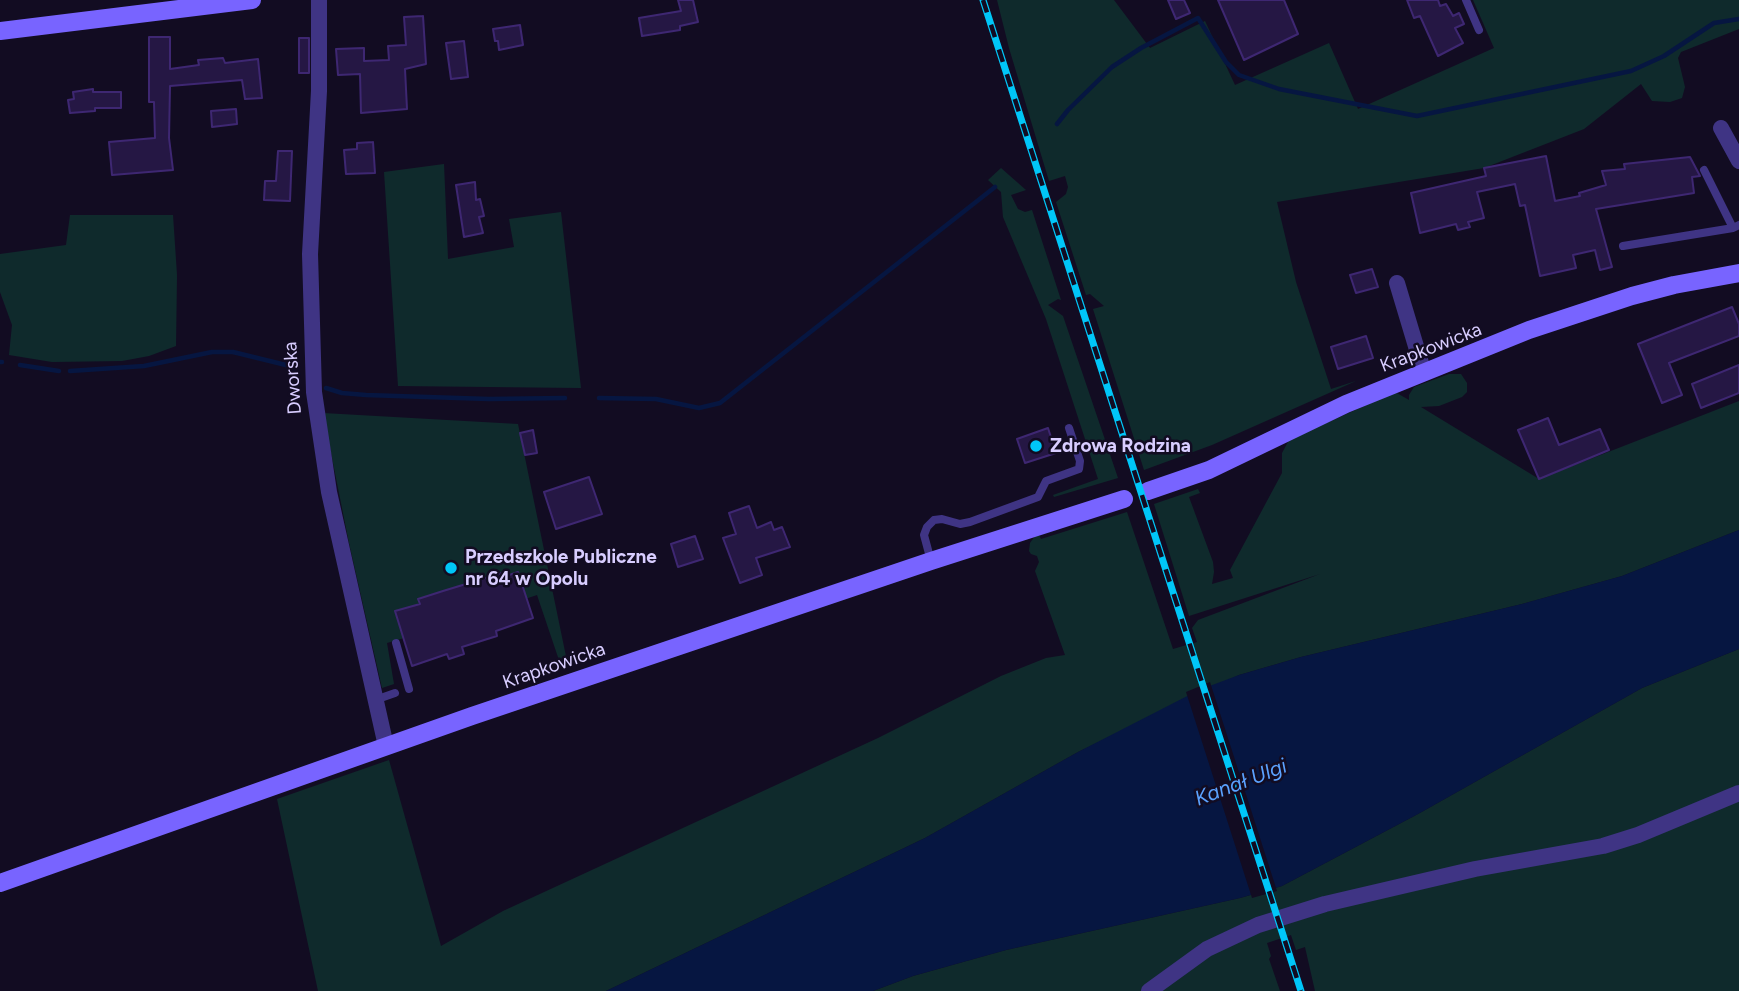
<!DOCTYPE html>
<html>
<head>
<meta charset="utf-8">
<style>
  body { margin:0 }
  canvas { display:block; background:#120c22 }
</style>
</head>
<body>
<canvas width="1739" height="991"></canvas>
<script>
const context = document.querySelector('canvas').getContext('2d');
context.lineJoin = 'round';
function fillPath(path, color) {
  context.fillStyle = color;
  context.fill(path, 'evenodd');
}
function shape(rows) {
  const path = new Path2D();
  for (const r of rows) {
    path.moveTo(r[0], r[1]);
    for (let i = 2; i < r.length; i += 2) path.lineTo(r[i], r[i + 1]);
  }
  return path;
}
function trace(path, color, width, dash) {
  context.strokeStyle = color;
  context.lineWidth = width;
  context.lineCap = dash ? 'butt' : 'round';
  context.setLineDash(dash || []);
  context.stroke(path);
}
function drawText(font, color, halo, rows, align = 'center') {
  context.font = font + ' Figtree,sans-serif';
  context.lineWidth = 5;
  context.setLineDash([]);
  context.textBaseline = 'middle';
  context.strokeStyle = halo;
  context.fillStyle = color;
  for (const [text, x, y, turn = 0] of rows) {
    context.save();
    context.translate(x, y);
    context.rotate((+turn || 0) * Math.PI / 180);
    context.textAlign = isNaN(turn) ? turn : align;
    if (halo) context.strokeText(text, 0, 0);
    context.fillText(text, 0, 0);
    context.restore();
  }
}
const green = shape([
  [997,0,1114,0,1150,48,1205,21,1235,85,1329,43,1358,109,1494,48,1473,0,1739,0,1739,29,1681,52,1678,58,1685,87,1682,98,1670,102,1652,101,1641,84,1584,129,1484,168,1277,202,1296,282,1331,389,1356,381,1212,445,1144,470,1093,309,1104,306,1090,294,1086,295,1056,202,1066,194,1068,187,1065,176,1049,181,1009,48],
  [444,164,448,259,514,247,509,219,561,212,581,388,398,386,384,172],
  [1001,168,1026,190,1011,195,1018,209,1025,212,1032,210,1061,300,1058,299,1048,305,1063,316,1118,478,1054,497,1053,495,1098,479,1046,319,1003,217,1001,192,988,180],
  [70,215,173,215,177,275,176,346,149,356,122,361,52,362,9,355,12,325,0,292,0,254,66,245],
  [1449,374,1461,374,1467,383,1467,392,1462,397,1439,406,1421,407,1539,479,1739,401,1739,530,1622,576,1522,604,1301,657,1239,675,1078,752,925,838,606,991,318,991,277,799,389,760,441,946,503,911,878,738,1001,676,1046,658,1065,655,1035,571,1039,562,1037,556,1031,554,1029,551,1030,543,1035,536,1039,535,1041,539,1127,512,1173,649,1197,642,1192,628,1198,620,1320,574,1189,616,1154,504,1198,489,1200,493,1189,497,1213,562,1214,572,1212,584,1233,578,1230,570,1282,473,1282,453,1289,440,1395,392,1409,400,1409,395,1414,387],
  [323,413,518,424,568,666,562,669,537,595,525,599,518,572,503,577,502,573,419,599,420,604,396,611,404,638,387,643,394,684,382,688,349,543],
  [1739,649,1739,991,1315,991,1305,947,1296,950,1291,935,1267,943,1271,956,1269,959,1280,991,873,991,913,976,1006,950,1240,898,1282,886,1418,814,1642,688]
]);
const water = shape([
  [1739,530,1739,649,1642,688,1418,814,1282,886,1240,898,1006,950,913,976,873,991,606,991,925,838,1078,752,1199,690,1239,675,1301,657,1522,604,1622,576]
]);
const pier = shape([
  [1210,682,1277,891,1252,898,1186,692]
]);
const stream = shape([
  [1057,124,1068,110,1112,67,1141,48,1198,18,1226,62,1239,75,1279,89,1417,116,1631,71,1664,56,1714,23,1739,19],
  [0,362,2,362],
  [20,365,59,371],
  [70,371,144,366,212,352,233,352,290,366,298,374],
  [326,388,342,393,366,395,489,399,565,398],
  [599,398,656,399,699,408,720,403,995,187]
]);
const building = shape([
  [678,0,693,0,698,22,680,26,680,30,642,36,639,18,681,11,678,0],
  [1168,0,1184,0,1190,13,1176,19,1168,0],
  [1218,0,1284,0,1298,34,1244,60,1218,0],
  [1407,0,1438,0,1440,6,1446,4,1453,16,1459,13,1464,24,1455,28,1463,43,1438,56,1420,16,1414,18,1407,0],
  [423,16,426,64,405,69,407,109,361,113,360,74,338,75,336,49,364,48,364,61,389,60,388,46,406,45,404,17,423,16],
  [520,25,523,45,499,50,498,41,495,41,493,29,520,25],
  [149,37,170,37,170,69,199,65,198,60,223,58,225,63,258,59,262,98,245,99,242,80,170,86,169,138,173,170,112,175,109,142,155,138,154,102,149,102,149,37],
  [299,38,309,38,309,73,299,73,299,38],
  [464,41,468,77,451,79,446,43,464,41],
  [93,89,93,92,121,92,121,108,95,108,95,111,70,113,68,100,74,99,73,92,93,89],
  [236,109,237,124,212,127,211,111,236,109],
  [373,142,375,173,346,174,344,150,357,149,357,143,373,142],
  [278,151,292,151,290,201,264,200,265,181,276,181,278,151],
  [1546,156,1555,201,1580,196,1579,193,1606,185,1602,171,1625,169,1624,164,1690,157,1700,176,1692,177,1694,193,1596,209,1612,267,1600,270,1595,250,1573,255,1576,268,1540,276,1525,205,1520,206,1515,184,1477,192,1484,218,1468,222,1470,227,1458,230,1456,224,1420,233,1411,193,1486,176,1484,168,1546,156],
  [475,182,476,200,480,199,484,216,479,217,483,233,464,237,456,185,475,182],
  [1372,269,1378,287,1356,293,1350,275,1372,269],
  [1732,307,1739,324,1739,336,1669,363,1682,395,1662,403,1638,344,1732,307],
  [1366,336,1373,358,1338,369,1331,347,1366,336],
  [1739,365,1739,393,1701,408,1692,384,1739,365],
  [1548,418,1559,445,1600,429,1609,450,1539,479,1518,430,1548,418],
  [1048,428,1056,453,1025,463,1017,439,1048,428],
  [533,430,537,453,525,455,520,433,533,430],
  [589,477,602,514,556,529,544,492,589,477],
  [749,506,757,528,771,522,774,530,782,527,790,547,756,558,762,575,740,583,723,538,736,534,729,513,749,506],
  [695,536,703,559,678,567,671,544,695,536],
  [518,572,533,618,496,631,497,636,462,647,464,654,449,659,447,654,412,666,395,611,420,604,418,599,443,591,502,573,503,577,518,572]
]);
const lane = shape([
  [1466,0,1479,30],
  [1704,170,1733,228],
  [1623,246,1733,228,1739,225],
  [931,561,924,535,927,527,934,520,942,519,960,524,970,522,1038,497,1046,481,1079,469,1080,461,1069,428],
  [396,643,409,689],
  [375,700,395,693]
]);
const street = shape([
  [319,0,319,91,310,254,314,392,329,492,386,746],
  [1721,128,1739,161],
  [1397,283,1424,373],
  [1149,991,1207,949,1258,925,1325,904,1475,869,1603,846,1638,835,1739,793]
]);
const secondary = shape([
  [0,31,252,0],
  [1148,491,1209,470,1346,404,1529,330,1632,296,1674,285,1739,273],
  [0,883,472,716,931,561,1124,499]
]);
const rail = shape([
  [983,0,1301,991]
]);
const markers = [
  [1036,446,7,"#00c6f8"],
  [451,568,7,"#00c6f8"]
];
const streetNames = [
  ["Krapkowicka",1431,348,-21],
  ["Dworska",293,378,-94],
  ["Krapkowicka",554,666,-19]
];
const poiNames = [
  ["Zdrowa Rodzina",1050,446],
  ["Przedszkole Publiczne",465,557],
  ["nr 64 w Opolu",465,579]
];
const waterNames = [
  ["Kanał Ulgi",1241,783,-21]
];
fillPath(green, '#0f2a2c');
fillPath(water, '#061641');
fillPath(pier, '#120c22');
trace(stream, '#061641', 4.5);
fillPath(building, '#251744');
trace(building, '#3e2772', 2);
trace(lane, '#3f3484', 8);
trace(street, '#3f3484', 16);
trace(secondary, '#7864ff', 18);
trace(rail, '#00c6f8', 7);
trace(rail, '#120c22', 4.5, [13]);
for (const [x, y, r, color] of markers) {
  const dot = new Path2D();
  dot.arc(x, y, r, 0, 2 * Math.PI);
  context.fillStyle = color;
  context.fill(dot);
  trace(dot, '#120c22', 2.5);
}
drawText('19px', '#d8cdff', '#120c22', streetNames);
drawText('bold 19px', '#d8cdff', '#120c22', poiNames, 'left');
drawText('italic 21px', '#5ba2ff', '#120c22', waterNames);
</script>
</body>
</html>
